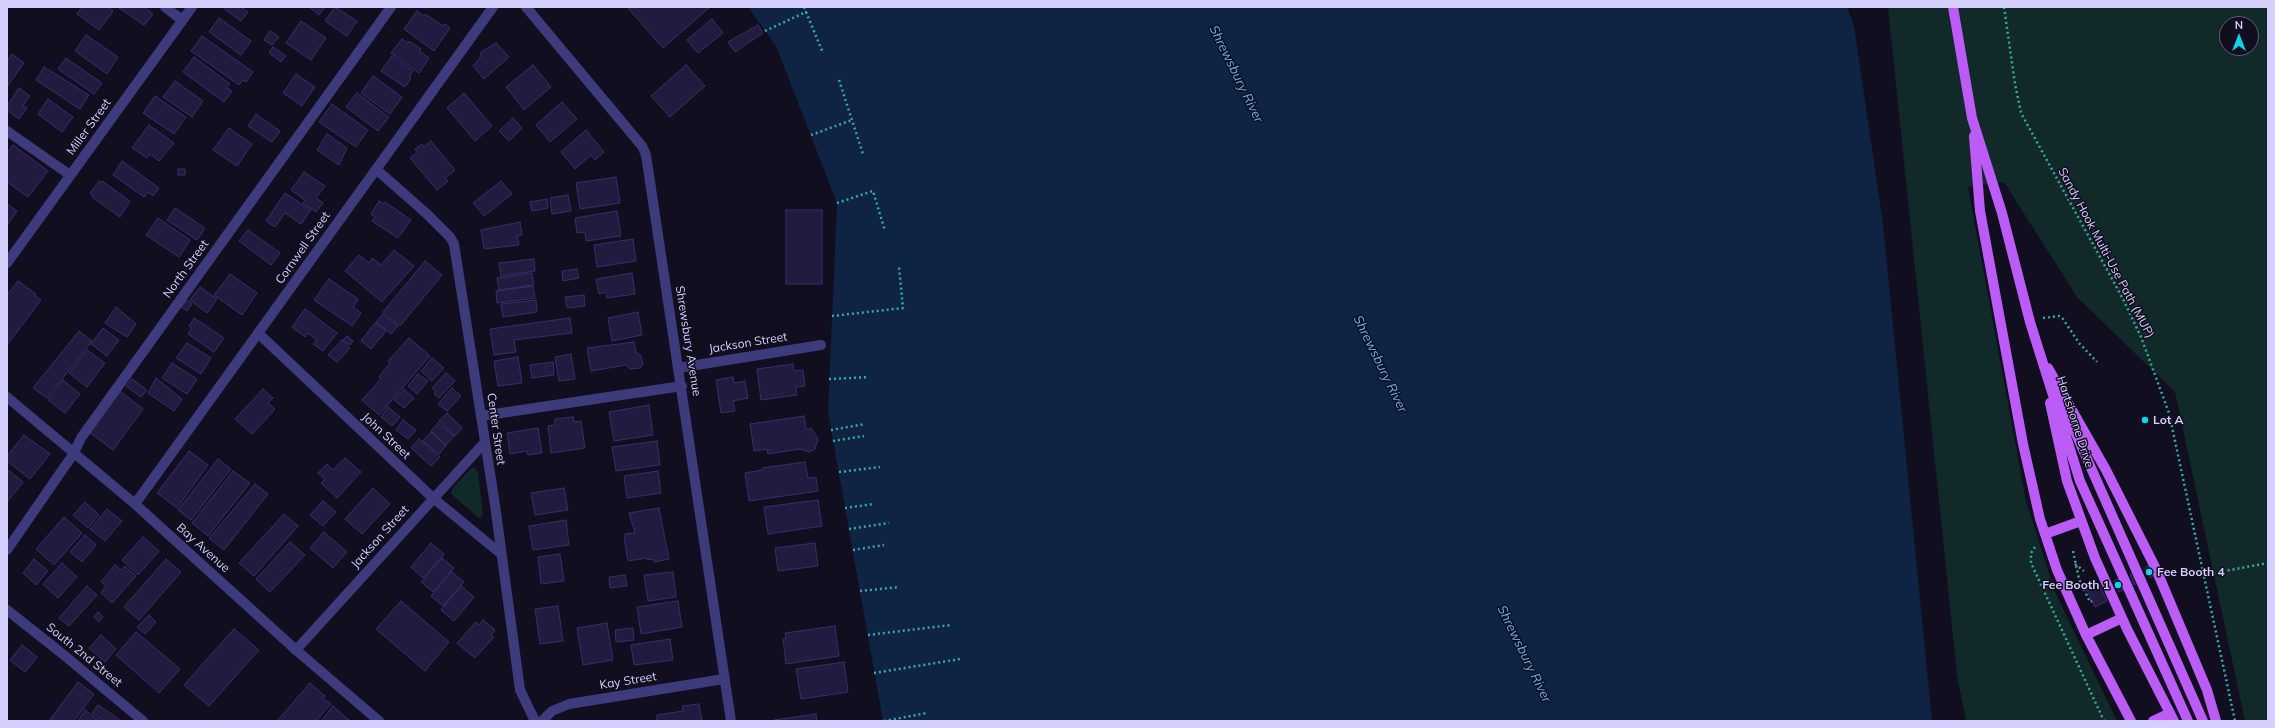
<!DOCTYPE html>
<html>
<head>
<meta charset="utf-8">
<style>
  body { margin:0 }
  #map { position:relative; width:2275px; height:728px; overflow:hidden; background:#110e20; font-family:Mulish,sans-serif }
  canvas { display:block }
  .frame { position:absolute; inset:0; border:8px solid #d4cffc; pointer-events:none }
  .north { position:absolute; left:2219px; top:16px; width:40px; height:40px; box-sizing:border-box; background:#110e20; border:1px solid #5f5b78; border-radius:50%; rotate:0deg; font-size:11px; font-weight:700; line-height:16px; text-align:center; color:#d4cffc }
  .north::after { content:''; display:block; margin:auto; width:14px; height:18px; background:#0dd5ea; clip-path:polygon(50% 0,100% 100%,50% 72%,0 100%) }
</style>
</head>
<body>
<div id="map">
<canvas width="2275" height="728"></canvas>
<div class="frame"></div>
<div class="north">N</div>
</div>
<script>
const context = document.querySelector('canvas').getContext('2d');
context.lineJoin = 'round';
function fillPath(path, color) {
  context.fillStyle = color;
  context.fill(path, 'evenodd');
}
function shape(rows) {
  const path = new Path2D();
  for (const r of rows) {
    path.moveTo(r[0], r[1]);
    for (let i = 2; i < r.length; i += 2) path.lineTo(r[i], r[i + 1]);
  }
  return path;
}
function trace(path, color, width, dash) {
  context.strokeStyle = color;
  context.lineWidth = width;
  context.lineCap = dash ? 'butt' : 'round';
  context.setLineDash(dash || []);
  context.stroke(path);
}
function drawText(font, color, halo, rows, align = 'center') {
  context.font = font + ' Mulish,sans-serif';
  context.lineWidth = 3;
  context.setLineDash([]);
  context.textBaseline = 'middle';
  context.strokeStyle = halo;
  context.fillStyle = color;
  for (const [text, x, y, turn = 0] of rows) {
    context.save();
    context.translate(x, y);
    context.rotate((+turn || 0) * Math.PI / 180);
    context.textAlign = isNaN(turn) ? turn : align;
    if (halo) context.strokeText(text, 0, 0);
    context.fillText(text, 0, 0);
    context.restore();
  }
}
const green = shape([
  [1888,7,2268,7,2268,721,2245,721,2175,392,2077,297,2004,182,1968,187,2026,501,2055,592,2117,721,1966,721,1957,675],
  [2227,24,2251,24,2251,48,2227,48],
  [471,468,475,468,478,472,483,515,480,519,451,494,452,489]
]);
const water = shape([
  [748,7,1847,7,1854,26,1883,224,1932,721,883,721,828,412,837,203,776,46]
]);
const building = shape([
  [82,7,108,7,113,11,99,30,77,14,82,7],
  [144,7,153,14,144,25,119,8,144,7],
  [222,7,241,7,248,12,241,21,222,7],
  [309,7,325,7,319,15,309,7],
  [335,7,357,21,347,36,325,21,335,7],
  [627,7,710,7,663,48,627,7],
  [417,11,424,16,425,14,443,26,445,24,450,28,434,51,404,29,417,11],
  [219,18,251,41,241,55,209,32,219,18],
  [712,19,723,33,698,53,687,40,712,19],
  [301,21,326,38,311,60,286,43,301,21],
  [758,25,763,33,735,52,728,42,758,25],
  [270,31,279,37,272,45,264,40,270,31],
  [86,35,118,57,107,74,75,51,86,35],
  [202,36,253,72,246,82,243,80,239,85,191,51,202,36],
  [402,39,408,43,409,41,421,49,419,51,429,58,419,73,391,53,402,39],
  [496,43,509,57,484,79,473,66,480,58,481,52,496,43],
  [273,47,286,56,281,62,269,53,273,47],
  [12,54,24,63,7,87,7,61,12,54],
  [392,56,413,71,409,77,411,78,405,87,381,71,392,56],
  [194,57,230,84,227,88,232,91,224,102,183,72,194,57],
  [66,58,102,83,94,94,58,69,66,58],
  [533,65,551,87,524,110,506,87,533,65],
  [686,65,705,86,670,117,651,96,686,65],
  [44,67,89,95,80,109,36,80,44,67],
  [296,74,315,87,302,106,283,93,296,74],
  [373,76,402,97,390,114,361,93,373,76],
  [175,81,203,101,192,117,163,97,175,81],
  [19,88,30,96,23,105,27,108,19,119,7,110,7,106,19,88],
  [357,93,389,117,378,131,346,107,357,93],
  [464,93,492,126,475,141,447,108,464,93],
  [155,96,186,117,174,134,143,113,155,96],
  [48,99,73,117,62,132,38,114,48,99],
  [562,102,577,119,550,142,536,125,562,102],
  [332,104,368,130,356,147,319,122,332,104],
  [256,114,280,131,272,142,248,126,256,114],
  [513,118,522,128,509,141,499,131,513,118],
  [149,125,174,143,159,161,150,154,147,158,132,148,149,125],
  [229,128,252,144,237,166,213,150,229,128],
  [586,130,604,152,595,160,591,155,575,169,561,152,586,130],
  [327,134,347,148,339,165,317,150,327,134],
  [431,141,455,170,445,178,448,181,437,190,410,158,417,152,415,149,422,144,424,147,431,141],
  [13,145,48,171,28,197,7,182,7,153,13,145],
  [122,161,159,188,153,196,148,192,144,197,113,175,122,161],
  [178,169,185,169,185,175,178,175,178,169],
  [304,172,325,186,316,198,323,203,316,212,303,203,305,200,291,190,304,172],
  [616,177,620,203,580,209,576,183,616,177],
  [99,181,101,183,102,181,130,201,120,217,92,197,93,195,90,193,99,181],
  [501,181,512,194,484,216,473,203,501,181],
  [285,193,311,210,301,224,285,213,275,227,266,221,285,193],
  [568,195,571,211,552,214,550,198,568,195],
  [547,199,548,208,532,211,530,202,547,199],
  [379,201,384,204,385,202,411,220,398,238,372,221,375,217,371,214,379,201],
  [7,204,17,211,7,225,7,204],
  [175,208,205,228,197,240,167,220,175,208],
  [786,210,822,210,822,284,786,284,786,210],
  [617,211,621,236,586,241,585,232,577,233,575,218,617,211],
  [158,218,190,240,179,257,146,235,158,218],
  [520,222,522,235,517,236,519,245,484,249,481,230,520,222],
  [248,230,280,253,271,265,239,241,248,230],
  [633,239,636,261,597,267,594,245,633,239],
  [394,250,414,266,382,302,345,271,359,255,369,263,372,258,381,265,394,250],
  [534,259,535,271,501,276,499,263,534,259],
  [425,261,442,275,400,326,383,312,425,261],
  [577,269,579,278,563,281,562,271,577,269],
  [532,273,534,285,499,290,497,278,532,273],
  [632,273,635,294,607,298,606,292,599,294,596,279,632,273],
  [230,274,257,293,242,315,214,295,230,274],
  [329,279,358,299,353,307,361,313,352,326,314,300,329,279],
  [18,281,36,294,35,296,41,300,7,345,7,295,18,281],
  [533,286,535,298,497,303,496,291,533,286],
  [200,287,217,299,207,313,190,300,200,287],
  [584,295,585,306,567,308,565,297,584,295],
  [187,300,192,304,187,311,181,307,187,300],
  [536,300,537,312,503,317,501,304,536,300],
  [116,307,136,324,127,337,105,323,116,307],
  [305,309,337,333,323,351,313,344,317,340,308,333,305,337,292,327,305,309],
  [638,312,642,335,612,341,608,318,638,312],
  [383,314,398,326,391,334,376,322,383,314],
  [194,318,224,338,214,352,188,334,192,328,189,326,194,318],
  [570,318,572,333,514,340,516,352,494,355,490,329,570,318],
  [375,323,386,331,371,349,361,341,375,323],
  [103,328,119,340,107,356,91,344,103,328],
  [79,331,92,341,47,398,33,388,79,331],
  [347,336,353,341,350,345,343,340,347,336],
  [409,338,430,356,379,415,362,400,381,379,379,377,390,363,388,361,409,338],
  [342,340,350,348,337,362,328,355,342,340],
  [634,342,636,352,641,356,643,364,640,368,630,369,626,365,591,371,587,348,634,342],
  [187,343,211,358,201,374,176,358,187,343],
  [87,350,105,363,87,387,69,373,87,350],
  [571,354,575,379,559,381,555,357,571,354],
  [518,357,522,383,498,386,494,361,518,357],
  [432,358,444,368,432,381,421,371,432,358],
  [553,362,554,375,532,378,530,365,553,362],
  [172,363,197,379,187,394,162,378,172,363],
  [793,364,794,371,803,370,805,386,796,387,797,395,761,400,757,369,793,364],
  [446,373,455,381,439,398,434,394,436,391,432,388,446,373],
  [418,374,428,381,417,394,408,386,418,374],
  [733,377,734,383,745,381,748,398,733,401,735,411,721,413,716,380,733,377],
  [156,378,182,399,174,411,148,393,156,378],
  [132,379,147,390,141,397,126,386,132,379],
  [63,380,80,394,65,413,48,400,63,380],
  [452,388,461,396,447,411,438,404,452,388],
  [263,389,273,398,268,403,275,409,252,434,235,419,263,389],
  [404,389,414,398,404,408,394,400,404,389],
  [120,391,143,409,113,450,89,432,120,391],
  [649,405,653,435,614,441,609,412,649,405],
  [388,407,400,417,392,426,381,417,388,407],
  [447,413,462,428,455,436,439,421,447,413],
  [804,416,806,429,812,429,818,439,815,449,809,452,800,449,768,454,767,449,754,451,750,424,804,416],
  [573,417,574,422,581,421,585,448,551,453,548,426,555,425,555,419,573,417],
  [403,420,416,430,408,439,396,430,403,420],
  [438,423,454,436,446,445,431,431,438,423],
  [538,428,542,453,528,455,527,451,510,454,507,433,538,428],
  [431,432,446,446,439,454,423,441,431,432],
  [24,435,50,454,30,479,7,461,7,456,24,435],
  [419,439,440,457,431,466,411,448,419,439],
  [657,441,660,465,616,471,612,447,657,441],
  [189,451,208,465,177,508,157,493,189,451],
  [345,458,361,472,337,498,321,483,325,479,318,473,327,464,333,470,345,458],
  [218,459,231,469,191,520,178,510,218,459],
  [805,462,808,478,816,477,818,491,749,501,745,473,762,470,762,468,805,462],
  [7,469,23,482,7,502,7,469],
  [233,471,250,483,208,536,192,523,233,471],
  [658,471,661,493,627,498,624,476,658,471],
  [255,484,268,494,224,550,209,538,255,484],
  [373,488,390,504,362,534,345,519,373,488],
  [564,488,568,510,535,515,531,493,564,488],
  [818,500,822,526,768,534,764,507,818,500],
  [323,501,336,512,323,526,310,515,323,501],
  [85,502,99,515,88,528,73,515,85,502],
  [659,508,669,559,654,562,653,559,647,560,647,558,628,561,624,538,626,537,625,534,635,533,629,513,659,508],
  [107,509,122,521,105,541,90,529,107,509],
  [284,514,298,526,254,576,239,563,284,514],
  [64,517,82,533,54,565,36,549,64,517],
  [566,520,569,545,533,550,529,526,566,520],
  [324,532,347,552,333,568,310,548,324,532],
  [85,535,96,545,82,562,70,552,85,535],
  [143,537,159,551,138,575,122,560,143,537],
  [290,542,305,555,270,592,256,579,290,542],
  [431,543,444,554,423,578,411,567,431,543],
  [815,543,818,566,778,571,775,548,815,543],
  [560,554,564,581,541,584,538,557,560,554],
  [442,558,454,568,433,592,421,582,442,558],
  [34,559,48,571,36,585,23,573,34,559],
  [166,559,181,572,139,620,124,607,166,559],
  [62,563,77,577,58,598,43,584,62,563],
  [115,565,121,570,125,566,136,576,112,603,101,593,106,586,101,582,115,565],
  [2148,566,2153,576,2150,578,2145,568,2148,566],
  [452,572,464,582,443,606,431,596,452,572],
  [673,572,676,597,648,601,644,575,673,572],
  [2133,572,2138,583,2134,585,2130,574,2133,572],
  [625,575,627,586,610,588,609,577,625,575],
  [2118,579,2123,590,2119,592,2114,581,2118,579],
  [2099,584,2107,601,2095,607,2087,590,2099,584],
  [87,586,97,595,69,626,59,618,87,586],
  [461,586,474,597,454,621,441,610,461,586],
  [401,601,449,642,425,671,376,629,401,601],
  [678,601,682,627,641,634,637,607,678,601],
  [558,606,563,641,540,644,535,609,558,606],
  [98,612,103,617,99,622,94,617,98,612],
  [149,615,156,622,145,634,137,627,149,615],
  [483,620,495,630,491,635,494,637,475,658,457,643,476,622,479,625,483,620],
  [607,623,613,660,583,665,577,628,607,623],
  [835,626,839,656,786,664,783,639,786,638,785,633,835,626],
  [633,628,634,640,616,642,615,630,633,628],
  [234,629,259,650,209,706,184,685,234,629],
  [136,632,180,669,159,693,116,655,136,632],
  [101,635,116,649,105,662,89,648,101,635],
  [670,639,673,660,634,665,631,645,670,639],
  [22,645,37,657,25,672,10,660,22,645],
  [844,662,848,692,801,699,796,669,844,662],
  [78,682,94,694,74,721,49,721,78,682],
  [310,683,325,696,323,698,331,704,316,721,277,721,310,683],
  [699,704,702,721,651,721,657,720,657,715,683,711,682,706,699,704],
  [98,705,119,719,118,721,104,721,92,713,98,705],
  [333,706,350,721,321,721,333,706],
  [85,710,100,721,78,721,85,710],
  [816,714,817,721,774,721,774,720,816,714]
]);
const path = shape([
  [804,7,806,12],
  [2004,7,2015,84,2021,113,2123,299,2141,337,2169,413,2235,721],
  [765,31,806,12,823,53],
  [839,80,863,154],
  [811,135,852,120],
  [837,203,873,191,885,231],
  [832,316,903,308,899,267],
  [2043,318,2059,316,2063,319,2079,343,2097,362],
  [829,379,869,377],
  [831,430,865,424],
  [833,441,864,436],
  [839,472,880,467],
  [845,508,874,504],
  [849,529,889,523],
  [2035,547,2031,553,2031,563,2104,721],
  [853,550,884,545],
  [2073,551,2079,579,2090,602,2092,601],
  [2075,564,2084,571],
  [2203,575,2268,563],
  [860,591,899,587],
  [868,635,951,625],
  [874,673,960,659],
  [884,721,927,713]
]);
const minor = shape([
  [165,7,182,20],
  [526,7,642,146,646,155,731,721],
  [7,131,70,175],
  [377,170,427,214,450,237,454,244,495,505,520,690,535,721],
  [7,263,192,7],
  [259,334,433,498,500,553],
  [678,368,821,345],
  [481,416,682,386],
  [135,504,493,7],
  [7,550,74,453,81,438,391,7],
  [7,610,59,651,143,721],
  [296,650,484,443],
  [542,721,552,711,569,704,724,679]
]);
const tertiary = shape([
  [7,397,135,504,296,650,379,721]
]);
const primary = shape([
  [1953,7,1972,118,2002,213,2030,322,2080,481,2188,721],
  [1974,136,1980,211,2023,444,2040,519,2057,570,2086,635,2131,721],
  [2048,368,2106,470,2156,569,2207,690,2216,721],
  [2061,400,2203,721],
  [2050,403,2067,481,2095,558,2127,629,2174,721],
  [2045,534,2081,521],
  [2086,635,2122,618],
  [2153,721,2170,713]
]);
const markers = [
  [2145,420,4,"#0dd5ea"],
  [2149,572,4,"#0dd5ea"],
  [2118,585,4,"#0dd5ea"]
];
const streetNames = [
  ["Miller Street",89,127,-54],
  ["Cornwell Street",303,248,-55],
  ["Sandy Hook Multi-Use Path (MUP)",2106,253,62],
  ["North Street",186,269,-54],
  ["Shrewsbury Avenue",688,341,81],
  ["Jackson Street",748,343,-9],
  ["Hartshorne Drive",2075,422,72],
  ["Center Street",496,429,82],
  ["John Street",386,436,43],
  ["Jackson Street",380,537,-48],
  ["Bay Avenue",203,548,42],
  ["South 2nd Street",84,655,39],
  ["Kay Street",628,681,-9]
];
const poiNames = [
  ["Lot A",2153,420],
  ["Fee Booth 4",2157,572],
  ["Fee Booth 1",2110,585,"right"]
];
const waterNames = [
  ["Shrewsbury River",1236,74,64],
  ["Shrewsbury River",1380,364,64],
  ["Shrewsbury River",1524,654,64]
];
fillPath(green, '#112928');
fillPath(water, '#0f2342');
fillPath(building, '#221b3f');
trace(building, '#3a2e6a', 1);
trace(path, '#34aba4', 2.5, [2, 3]);
trace(minor, '#3e3b7c', 10);
trace(tertiary, '#3e3b7c', 10);
trace(primary, '#bc5cf6', 10);
for (const [x, y, r, color] of markers) {
  const dot = new Path2D();
  dot.arc(x, y, r, 0, 2 * Math.PI);
  context.fillStyle = color;
  context.fill(dot);
  trace(dot, '#110e20', 1.5);
}
drawText('12px', '#d4cffc', '#110e20', streetNames);
drawText('bold 12px', '#d4cffc', '#110e20', poiNames, 'left');
drawText('italic 13px', '#63b3f6', '#110e20', waterNames);
</script>
</body>
</html>
